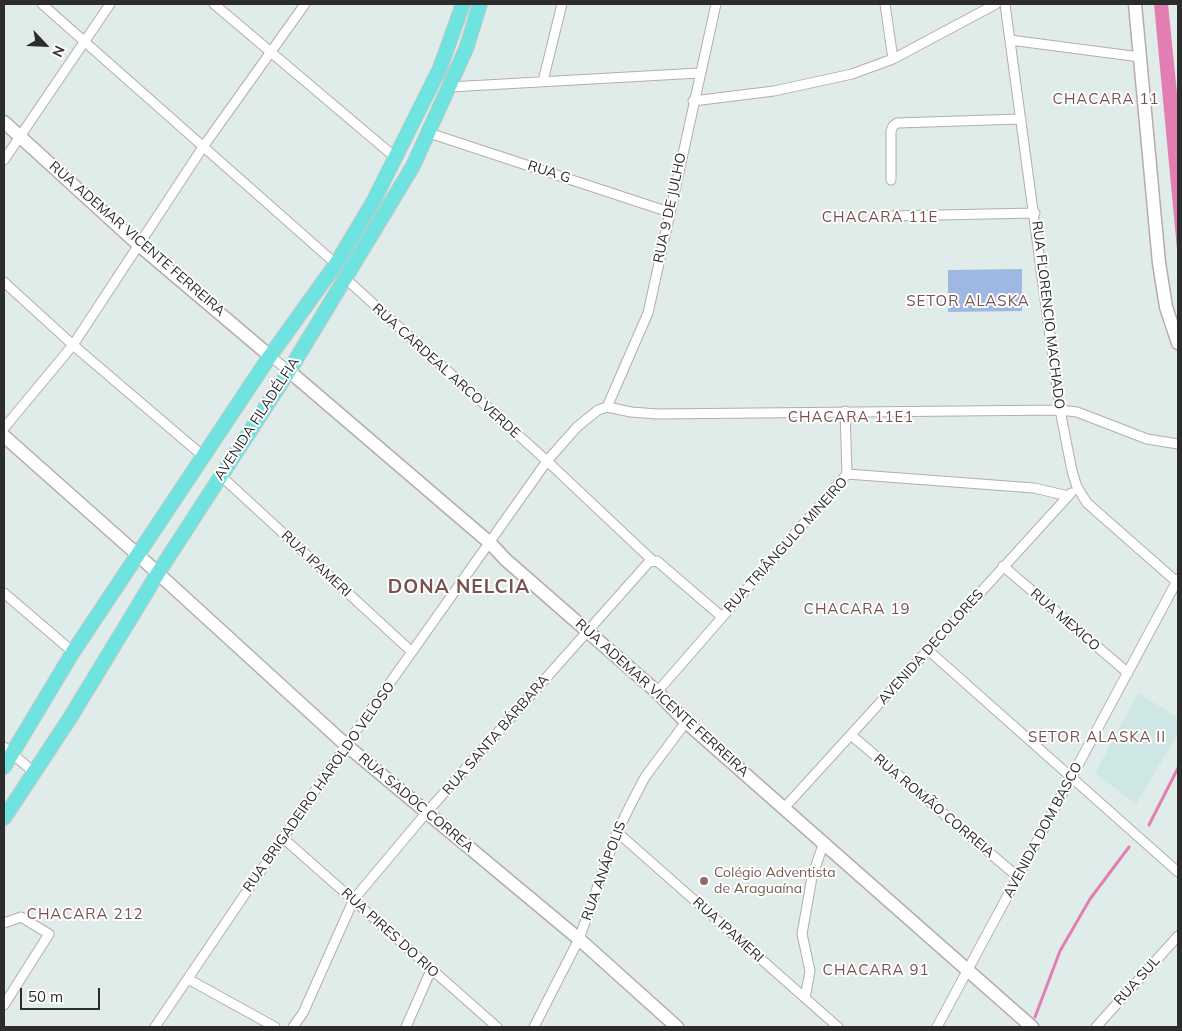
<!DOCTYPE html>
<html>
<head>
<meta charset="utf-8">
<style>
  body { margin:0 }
  #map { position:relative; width:1182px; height:1031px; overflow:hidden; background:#e0ece9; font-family:Mulish,sans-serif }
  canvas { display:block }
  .frame { position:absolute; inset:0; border:5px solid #2c2c2c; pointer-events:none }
  .north { position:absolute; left:20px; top:20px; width:50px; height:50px; -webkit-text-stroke:4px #fff; paint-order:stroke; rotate:115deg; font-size:14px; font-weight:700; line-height:20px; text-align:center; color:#2c2c2c }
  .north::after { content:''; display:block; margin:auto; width:18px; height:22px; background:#2c2c2c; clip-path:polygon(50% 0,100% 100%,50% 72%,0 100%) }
  .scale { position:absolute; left:20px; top:988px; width:80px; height:22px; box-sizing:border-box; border:2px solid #2c2c2c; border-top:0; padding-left:6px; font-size:15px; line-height:18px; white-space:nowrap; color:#2c2c2c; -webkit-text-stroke:4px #fff; paint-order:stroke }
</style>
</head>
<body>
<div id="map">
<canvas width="1182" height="1031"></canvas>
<div class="frame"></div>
<div class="north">N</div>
<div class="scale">50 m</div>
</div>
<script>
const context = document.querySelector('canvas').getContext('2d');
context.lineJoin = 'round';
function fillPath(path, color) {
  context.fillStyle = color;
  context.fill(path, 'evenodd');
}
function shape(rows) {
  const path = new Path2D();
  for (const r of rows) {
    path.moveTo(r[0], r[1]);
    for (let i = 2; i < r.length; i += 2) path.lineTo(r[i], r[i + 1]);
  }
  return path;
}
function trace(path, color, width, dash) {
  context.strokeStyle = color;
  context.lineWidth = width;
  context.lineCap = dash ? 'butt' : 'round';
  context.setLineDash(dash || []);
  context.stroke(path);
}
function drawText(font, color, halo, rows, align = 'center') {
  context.font = font + ' Mulish,sans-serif';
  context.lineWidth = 4;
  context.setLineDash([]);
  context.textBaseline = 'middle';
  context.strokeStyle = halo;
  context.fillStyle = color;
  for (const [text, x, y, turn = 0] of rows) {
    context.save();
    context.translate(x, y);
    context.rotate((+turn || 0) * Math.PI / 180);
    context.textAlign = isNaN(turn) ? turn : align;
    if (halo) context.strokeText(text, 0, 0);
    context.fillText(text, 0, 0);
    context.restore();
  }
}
const education = shape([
  [1138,693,1178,718,1178,734,1136,804,1095,773]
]);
const pitch = shape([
  [1022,269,1022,311,948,312,948,270]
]);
const water = shape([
  [1154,4,1168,4,1178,103,1178,260]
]);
const stream = shape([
  [1149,825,1178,768],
  [1035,1017,1060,951,1090,899,1129,847]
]);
const street = shape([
  [42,4,336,264],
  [214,4,396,158],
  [885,4,893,59],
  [1005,4,1060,410,1072,471,1077,487,1087,503,1178,583],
  [1010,40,1140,57],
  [543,81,562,4],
  [450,87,699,73],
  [693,101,774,91,852,74,893,59,996,4],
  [429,133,669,212],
  [4,160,110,4],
  [891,180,891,131,893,126,897,123,1021,119],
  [892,216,1035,213],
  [346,279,547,461,652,560],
  [4,282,73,345,203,456],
  [270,356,289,371],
  [607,407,648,313,716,4],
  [845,411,847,474],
  [4,428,73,345,203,147,305,4],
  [221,476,412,652],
  [1003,566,1128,673],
  [4,593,73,652],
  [928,650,1178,872],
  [657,692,847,474,1034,488,1068,496],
  [851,735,1018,877],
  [4,747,35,773],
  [785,807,1071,493],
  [617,832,838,1027],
  [283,838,497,1027],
  [4,923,21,917,49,934,4,1005],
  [188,979,275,1027],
  [805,998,810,971,802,934,812,877,824,842],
  [155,1027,346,745,547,461,577,427,598,410,607,407,631,412,657,414,1060,410,1077,412,1147,439,1178,444],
  [293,1027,303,1013,354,899,427,812,649,562,657,561,721,616],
  [406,1027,431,970],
  [534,1027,579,939,617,832,634,798,645,777,686,722],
  [937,1027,1178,579],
  [1096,1027,1178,936]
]);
const secondary = shape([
  [1135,4,1159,263,1166,307,1178,343],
  [4,122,140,246,270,356],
  [289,371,490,543,506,560,657,692,686,722,1032,1027],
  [4,436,139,556,346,745,579,939,677,1027]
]);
const primary = shape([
  [4,767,73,652,270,356,336,264,373,202,440,68,463,4],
  [4,818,70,718,158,573,289,371,413,166,466,49,480,4]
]);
const markers = [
  [704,881,5,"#8d6e63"]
];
const streetNames = [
  ["RUA G",549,172,18],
  ["RUA 9 DE JULHO",670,208,-78],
  ["RUA ADEMAR VICENTE FERREIRA",137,239,41],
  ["RUA FLORENCIO MACHADO",1048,315,83],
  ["RUA CARDEAL ARCO VERDE",446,371,42],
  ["AVENIDA FILADÉLFIA",257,419,-57],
  ["RUA TRIÂNGULO MINEIRO",786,545,-48],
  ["RUA IPAMERI",316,564,43],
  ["RUA MEXICO",1065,620,41],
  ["AVENIDA DECOLORES",931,647,-48],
  ["RUA ADEMAR VICENTE FERREIRA",662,698,42],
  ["RUA SANTA BÁRBARA",496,735,-49],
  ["RUA BRIGADEIRO HAROLDO VELOSO",319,787,-55],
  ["RUA SADOC CORREA",416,803,40],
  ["RUA ROMÃO CORREIA",934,806,40],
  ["AVENIDA DOM BASCO",1043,830,-62],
  ["RUA ANÁPOLIS",604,871,-70],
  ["RUA IPAMERI",728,930,42],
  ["RUA PIRES DO RIO",390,933,42],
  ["RUA SUL",1137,981,-48]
];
const educationNames = [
  ["Colégio Adventista",714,873],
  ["de Araguaína",714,889]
];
const neighbourhoodNames = [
  ["CHACARA 11",1106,99],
  ["CHACARA 11E",880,217],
  ["SETOR ALASKA",968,301],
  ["CHACARA 11E1",851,417],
  ["CHACARA 19",857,609],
  ["SETOR ALASKA II",1097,737],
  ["CHACARA 212",85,914],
  ["CHACARA 91",876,970]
];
const districtNames = [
  ["DONA NELCIA",459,587]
];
fillPath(education, '#cee7e4');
fillPath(pitch, '#9fb8e3');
fillPath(water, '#e37eb3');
trace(stream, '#e37eb3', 3);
trace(street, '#b6acac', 11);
trace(secondary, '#b6acac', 15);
trace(primary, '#c8c8c8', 16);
trace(street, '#fff', 9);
trace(secondary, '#fff', 12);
trace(primary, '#6ee3df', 14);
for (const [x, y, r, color] of markers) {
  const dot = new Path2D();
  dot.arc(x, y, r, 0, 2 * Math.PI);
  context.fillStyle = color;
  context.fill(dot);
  trace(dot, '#fff', 2);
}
drawText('14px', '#2c2c2c', '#fff', streetNames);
drawText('14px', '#785e54', '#fff', educationNames, 'left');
context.letterSpacing = '1px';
drawText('15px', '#785150', '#fff', neighbourhoodNames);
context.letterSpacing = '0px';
context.letterSpacing = '1px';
drawText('bold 19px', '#785150', '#fff', districtNames);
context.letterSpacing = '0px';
</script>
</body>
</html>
